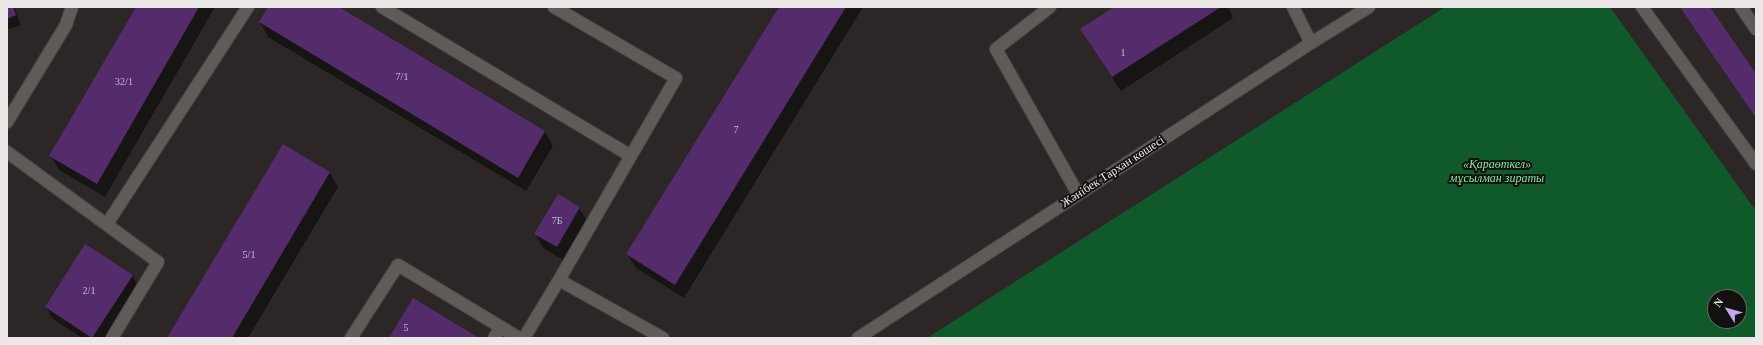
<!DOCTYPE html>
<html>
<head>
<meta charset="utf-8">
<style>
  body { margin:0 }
  #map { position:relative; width:1763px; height:345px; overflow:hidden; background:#2c2726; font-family:Georgia,serif }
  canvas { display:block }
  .frame { position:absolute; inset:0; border:8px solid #ebe8e7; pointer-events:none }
  .north { position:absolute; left:1707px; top:289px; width:40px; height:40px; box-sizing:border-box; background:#131110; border:1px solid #696766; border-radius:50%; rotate:307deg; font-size:11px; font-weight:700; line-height:16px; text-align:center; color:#ebe8e7 }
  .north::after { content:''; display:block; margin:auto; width:14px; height:18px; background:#c4a7f1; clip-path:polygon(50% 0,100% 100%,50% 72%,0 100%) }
</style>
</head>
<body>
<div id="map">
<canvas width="1763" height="345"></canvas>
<div class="frame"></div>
<div class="north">N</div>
</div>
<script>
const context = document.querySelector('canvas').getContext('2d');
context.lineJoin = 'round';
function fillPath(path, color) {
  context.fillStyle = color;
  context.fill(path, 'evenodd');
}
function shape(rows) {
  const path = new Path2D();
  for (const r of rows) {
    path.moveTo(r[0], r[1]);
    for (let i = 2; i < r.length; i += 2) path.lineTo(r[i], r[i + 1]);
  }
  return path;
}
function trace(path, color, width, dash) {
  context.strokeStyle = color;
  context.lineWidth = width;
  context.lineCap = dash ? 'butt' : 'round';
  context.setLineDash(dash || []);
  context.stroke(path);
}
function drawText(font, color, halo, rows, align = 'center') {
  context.font = font + ' Georgia,serif';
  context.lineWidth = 4;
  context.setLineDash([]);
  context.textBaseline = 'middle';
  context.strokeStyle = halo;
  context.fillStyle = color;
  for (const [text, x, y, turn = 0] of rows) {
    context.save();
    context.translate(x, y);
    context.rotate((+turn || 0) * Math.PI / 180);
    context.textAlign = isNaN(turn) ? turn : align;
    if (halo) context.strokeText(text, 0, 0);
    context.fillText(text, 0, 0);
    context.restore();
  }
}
const green = shape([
  [1445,7,1610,7,1756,211,1756,338,927,338],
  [1715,297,1739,297,1739,321,1715,321]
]);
const shadow = shape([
  [7,7,14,7,21,25,7,30],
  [137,7,215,7,105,197,59,170,51,156],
  [269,7,337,7,545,132,553,146,526,191,268,37,260,22],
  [780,7,863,7,684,298,636,268,627,254],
  [1115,7,1228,7,1233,18,1121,91,1089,43],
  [283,145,330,173,338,187,248,338,168,338],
  [558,196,579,208,588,222,565,261,543,248,535,234],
  [132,275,139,287,106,338,82,338,53,319,46,307]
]);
const building = shape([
  [7,7,13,7,16,15,7,19],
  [136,7,199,7,97,184,49,156],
  [268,7,339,7,545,131,518,178,259,22],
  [779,7,846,7,675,285,626,254],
  [1114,7,1221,7,1112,77,1080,29],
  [1680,7,1710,7,1756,74,1756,118],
  [283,144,330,172,232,338,167,338],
  [558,194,580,207,557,247,534,234],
  [85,244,133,275,92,338,45,307],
  [413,298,479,338,389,338]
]);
const service = shape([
  [382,7,631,156],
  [1741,7,1756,29],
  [7,122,66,25,72,7],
  [7,152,158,262,112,338],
  [107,224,248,7],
  [559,280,663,338],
  [351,338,398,265,519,338],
  [494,338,501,327],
  [524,338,559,280,676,78,554,7]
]);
const minor = shape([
  [1050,7,996,49,1078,194],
  [1642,7,1756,164],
  [858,338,1311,43]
]);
const tertiary = shape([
  [1293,7,1311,43,1369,7]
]);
const numberNames = [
  ["1",1123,53],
  ["7/1",402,77],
  ["32/1",124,82],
  ["7",736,130],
  ["7Б",557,221],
  ["5/1",249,255],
  ["2/1",89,291],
  ["5",406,328]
];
const parkNames = [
  ["«Қараөткел»",1497,165],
  ["мұсылман зираты",1497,179]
];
const streetNames = [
  ["Жәнібек Тархан көшесі",1113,172,-33]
];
fillPath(green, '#10592a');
fillPath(shadow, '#0007');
fillPath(building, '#542c6b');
trace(service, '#484443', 14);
trace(minor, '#484443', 14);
trace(tertiary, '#484443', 14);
trace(service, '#605b59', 12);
trace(minor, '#605b59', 12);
trace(tertiary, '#605b59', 12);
drawText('10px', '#c5b9c8', null, numberNames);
drawText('italic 12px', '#87ea9e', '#131110', parkNames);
drawText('12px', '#ebe8e7', '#131110', streetNames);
</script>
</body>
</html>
